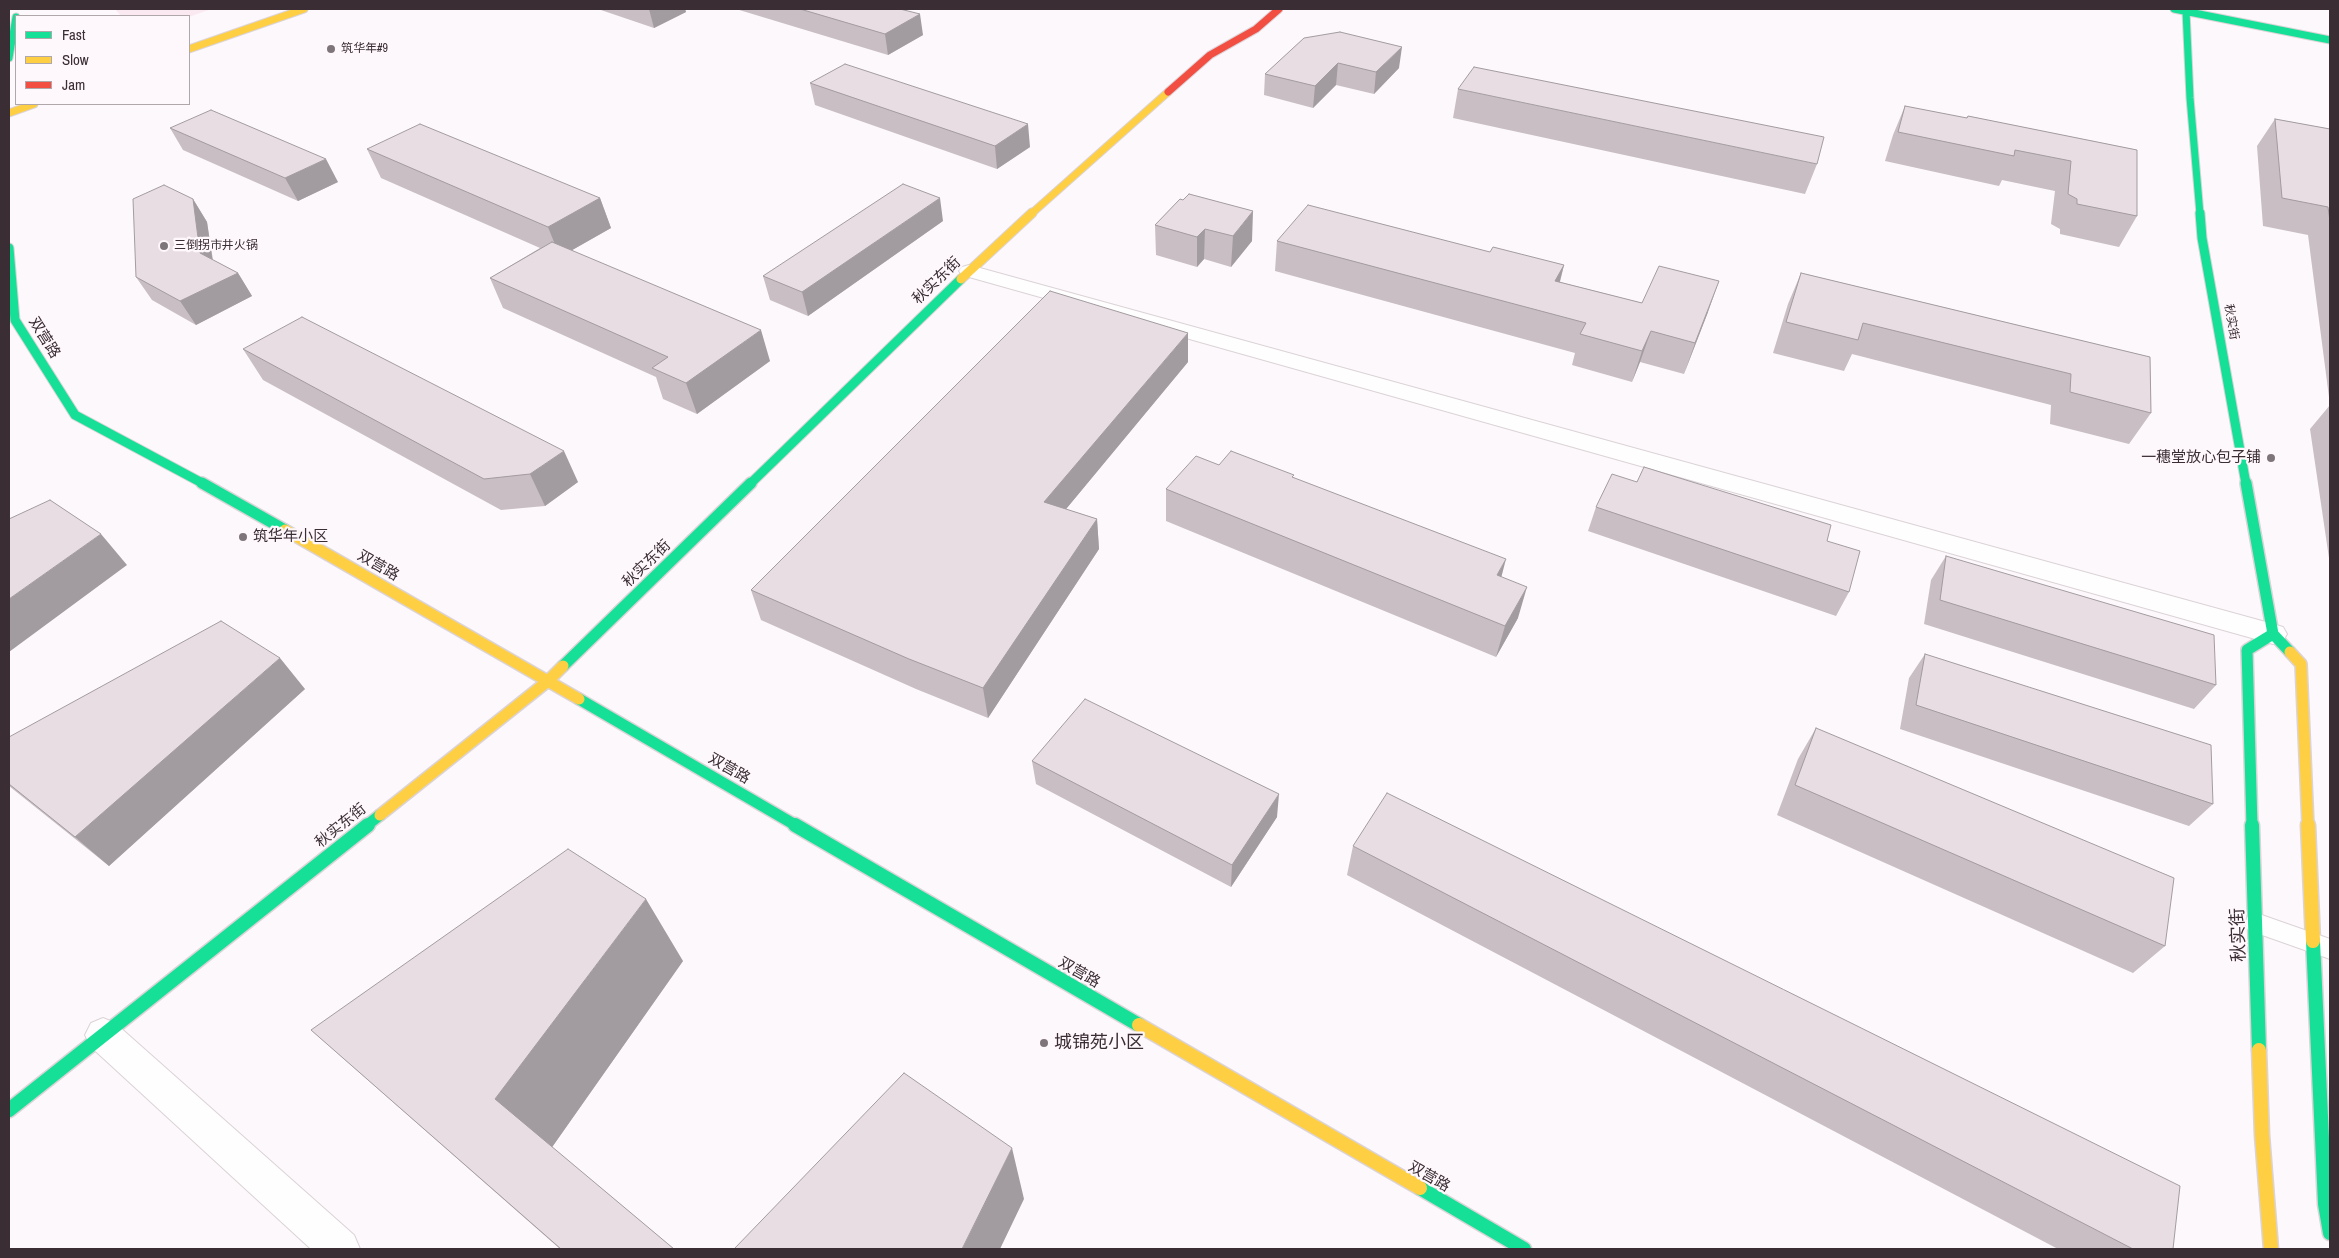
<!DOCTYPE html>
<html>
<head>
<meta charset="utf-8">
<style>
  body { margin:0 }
  #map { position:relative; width:2339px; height:1258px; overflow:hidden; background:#fdf8fb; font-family:"Archivo Narrow",sans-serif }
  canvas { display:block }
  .frame { position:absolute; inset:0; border:10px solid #3a2e34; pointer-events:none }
  .legend { position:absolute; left:15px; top:15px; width:175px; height:90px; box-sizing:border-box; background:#fef7fb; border:1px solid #b0a7ab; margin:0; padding:6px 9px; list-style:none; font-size:15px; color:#3a2e34 }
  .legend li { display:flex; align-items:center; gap:10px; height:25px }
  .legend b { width:25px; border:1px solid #b0a7ab }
</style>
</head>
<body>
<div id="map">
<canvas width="2339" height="1258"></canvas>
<div class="frame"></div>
<ul class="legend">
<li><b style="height:6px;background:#16e098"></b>Fast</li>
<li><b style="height:6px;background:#ffcf43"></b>Slow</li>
<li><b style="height:6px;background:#f24e42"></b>Jam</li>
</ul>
</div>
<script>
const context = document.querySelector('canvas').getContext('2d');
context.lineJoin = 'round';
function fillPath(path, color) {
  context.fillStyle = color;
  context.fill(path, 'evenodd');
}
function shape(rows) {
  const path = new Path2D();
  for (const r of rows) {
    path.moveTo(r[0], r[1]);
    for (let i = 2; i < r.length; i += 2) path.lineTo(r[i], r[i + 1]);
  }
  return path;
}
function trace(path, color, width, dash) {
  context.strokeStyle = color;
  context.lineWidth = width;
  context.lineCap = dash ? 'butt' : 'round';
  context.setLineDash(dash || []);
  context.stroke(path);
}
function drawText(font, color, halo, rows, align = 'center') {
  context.font = font + ' "Archivo Narrow","Noto Sans SC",sans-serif';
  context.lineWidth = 4.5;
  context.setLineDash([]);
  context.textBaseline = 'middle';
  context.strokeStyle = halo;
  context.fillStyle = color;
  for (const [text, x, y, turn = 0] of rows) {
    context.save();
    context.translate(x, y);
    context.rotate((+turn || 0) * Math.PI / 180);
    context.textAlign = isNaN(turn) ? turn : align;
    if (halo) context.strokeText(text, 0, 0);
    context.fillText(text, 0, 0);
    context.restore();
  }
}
const green = shape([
  [115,9,211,9,189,17,121,16]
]);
const lane = shape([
  [2256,913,2330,939,2330,959,2248,930,2245,923,2248,916,2256,913]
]);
const street = shape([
  [969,265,2273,624,2283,627,2287,634,2283,641,2273,644,962,275,959,271,962,267,969,265],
  [103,1018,115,1023,354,1235,360,1249,311,1249,91,1047,85,1035,91,1023,103,1018]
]);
const fastFar3 = shape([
  [2174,9,2330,40],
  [2186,11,2190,98,2200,214],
  [9,58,16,17]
]);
const fastFar2 = shape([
  [2200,213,2202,238,2246,484],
  [9,248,15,320,75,415,204,484],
  [750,484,961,279]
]);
const fastFar1 = shape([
  [202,483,285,530],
  [2246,483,2273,634,2290,652],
  [563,666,751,483],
  [579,699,797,826],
  [366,826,380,815],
  [2252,826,2247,650,2273,634]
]);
const fast = shape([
  [795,825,1139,1025],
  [2252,825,2259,1050],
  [2313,941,2325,1204,2330,1233],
  [9,1110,368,825],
  [1420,1188,1524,1249]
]);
const slowFar3 = shape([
  [189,49,304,9],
  [9,113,34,104],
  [1031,214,1168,92]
]);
const slowFar2 = shape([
  [961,279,1032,213]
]);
const slowFar1 = shape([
  [285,530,579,699],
  [2290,652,2301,664,2308,826],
  [380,815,548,681,563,666]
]);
const slow = shape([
  [2308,825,2313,941],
  [1139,1025,1420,1188],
  [2259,1050,2262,1135,2271,1249]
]);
const jam = shape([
  [1168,92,1210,55,1256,29,1279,9]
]);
const wall = shape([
  [598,9,685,9,686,12,654,28],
  [736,9,900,9,923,35,888,55],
  [1304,38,1399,68,1374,94,1336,85,1313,108,1264,95,1265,74],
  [810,83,1030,147,997,169,815,105],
  [1458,89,1817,164,1805,194,1453,118],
  [1905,106,1966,118,1968,116,2137,150,2137,216,2119,247,2060,234,2060,229,2051,224,2055,191,2002,180,1999,186,1885,161,1893,135],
  [2275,119,2330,129,2330,565,2310,429,2330,405,2308,235,2263,226,2257,146],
  [170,128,338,182,298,201,183,150],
  [367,149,600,198,611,228,572,250,770,361,697,414,663,399,656,377,503,308,490,278,540,248,381,178],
  [193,199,207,222,213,260,238,273,252,296,196,325,152,300,136,277],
  [1180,199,1252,241,1231,267,1204,259,1197,267,1156,255,1155,225],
  [943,221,808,316,770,300,763,276],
  [1277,241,1490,252,1564,265,1560,282,1642,303,1708,312,1684,374,1640,362,1632,382,1572,365,1575,353,1275,271],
  [1801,273,2150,357,2151,413,2129,444,2050,424,2051,405,1852,354,1844,371,1773,353,1788,304],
  [243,349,578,482,545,506,501,510,263,380],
  [1188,362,1066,509,1097,519,1099,549,988,718,916,689,761,620,751,590],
  [1219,465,1294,478,1501,577,1518,618,1496,657,1166,521,1166,489],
  [1637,482,1827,541,1849,592,1836,616,1588,531,1596,507],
  [1946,556,2216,685,2194,709,1924,624,1931,580],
  [1925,654,2213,804,2189,826,1900,729,1909,678],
  [305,689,109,866,9,786,9,737],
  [1816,728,2165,946,2133,973,1777,815,1798,759],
  [1032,761,1277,817,1231,887,1036,784],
  [1353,846,2173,1249,2058,1249,1347,875],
  [683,961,552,1147,674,1249,560,1249,311,1030]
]);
const shadedWall = shape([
  [649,9,685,9,686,12,654,28],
  [920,14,923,35,888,55,885,34],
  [1402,47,1399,68,1374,94,1376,72],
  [1338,63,1336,85,1313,108,1315,86],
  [1028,124,1030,147,997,169,995,146],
  [326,159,338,182,298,201,285,178],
  [600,198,611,228,560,257,548,227],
  [940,198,943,221,808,316,802,292],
  [193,199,207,222,215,277,200,253],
  [1253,211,1252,241,1231,267,1233,236],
  [1205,229,1204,259,1197,267,1197,237],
  [1564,265,1556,296,1555,281],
  [238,273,252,296,196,325,180,301],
  [1719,281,1708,312,1684,374,1695,343],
  [761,330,770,361,697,414,686,383],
  [1651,331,1640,362,1632,382,1642,351],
  [1188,333,1188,362,1047,532,1044,502],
  [564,451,578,482,545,506,530,474],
  [1097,519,1099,549,988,718,983,688],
  [101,534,127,565,9,652,9,599],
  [1506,559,1498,590,1497,575],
  [1527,587,1518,618,1496,657,1505,626],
  [280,658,305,689,109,866,75,837],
  [1279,794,1277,817,1231,887,1232,865],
  [646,899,683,961,548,1153,495,1099],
  [1012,1148,1024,1199,1000,1249,962,1249]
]);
const building = shape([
  [800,9,900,9,920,14,885,34,800,9],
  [1340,32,1402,47,1376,72,1338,63,1315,86,1265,74,1304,38,1340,32],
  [845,64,1028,124,995,146,810,83,845,64],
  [1474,67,1824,137,1817,164,1458,89,1474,67],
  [1905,106,1967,118,1968,116,2137,150,2137,216,2077,204,2077,199,2068,194,2071,161,2015,150,2014,156,1898,132,1905,106],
  [211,110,326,159,285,178,170,128,211,110],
  [2275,119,2330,129,2330,221,2328,207,2282,198,2275,119],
  [420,124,600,198,548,227,367,149,420,124],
  [903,184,940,198,802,292,763,276,903,184],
  [164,185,193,199,200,253,238,273,180,301,136,277,133,199,164,185],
  [1189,194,1253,211,1233,236,1205,229,1197,237,1155,225,1180,199,1183,200,1189,194],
  [1308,205,1490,252,1493,247,1564,265,1555,281,1642,303,1659,266,1719,281,1695,343,1651,331,1642,351,1580,334,1586,323,1277,241,1308,205],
  [552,242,761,330,686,383,652,368,668,357,490,278,552,242],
  [1801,273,2150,357,2151,413,2070,392,2071,374,1863,323,1858,340,1786,322,1801,273],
  [1050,291,1188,333,1044,502,1097,519,983,688,909,659,751,590,1050,291],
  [302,317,564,451,530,474,484,479,243,349,302,317],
  [1231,451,1294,475,1292,477,1506,559,1497,575,1527,587,1505,626,1166,489,1196,456,1219,465,1231,451],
  [1644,467,1831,525,1827,541,1860,551,1849,592,1596,507,1612,474,1637,482,1644,467],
  [50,500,101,534,9,599,9,519,50,500],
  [1946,556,2214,635,2216,685,1940,600,1946,556],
  [221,621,280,658,75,837,9,784,9,737,221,621],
  [1925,654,2211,745,2213,804,1916,705,1925,654],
  [1085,699,1279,794,1232,865,1032,761,1085,699],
  [1816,728,2174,878,2165,946,1795,785,1816,728],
  [1387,793,2180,1186,2173,1249,2133,1249,1353,846,1387,793],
  [568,849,646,899,495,1099,674,1249,561,1249,311,1030,568,849],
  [904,1073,1012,1148,962,1249,734,1249,904,1073]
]);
const markers = [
  [331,49,5,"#7e757a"],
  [164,246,5,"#7e757a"],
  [2271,458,5,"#7e757a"],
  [243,537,5,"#7e757a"],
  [1044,1043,5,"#7e757a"]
];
const farPoinames = [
  ["筑华年#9",341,49],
  ["三倒拐市井火锅",174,246]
];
const farStreetnames = [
  ["秋实街",2231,322,80]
];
const streetNames = [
  ["秋实东街",937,281,-44],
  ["双营路",44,338,58],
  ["秋实东街",647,564,-44],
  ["双营路",378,566,30],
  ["双营路",729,769,30],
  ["秋实东街",341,826,-39],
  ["双营路",1079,973,30],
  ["双营路",1429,1177,30]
];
const poiNames = [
  ["一穗堂放心包子铺",2261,458],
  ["筑华年小区",253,537,"left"]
];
const nearStreetnames = [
  ["秋实街",2239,935,-92]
];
const nearPoinames = [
  ["城锦苑小区",1054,1043]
];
fillPath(green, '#fbe9f2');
trace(lane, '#dbd3d7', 2);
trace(street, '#dbd3d7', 2);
trace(fastFar3, '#dbd3d7', 9);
trace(fastFar2, '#dbd3d7', 11);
trace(fastFar1, '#dbd3d7', 14);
trace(fast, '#dbd3d7', 17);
trace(slowFar3, '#dbd3d7', 9);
trace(slowFar2, '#dbd3d7', 11);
trace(slowFar1, '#dbd3d7', 14);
trace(slow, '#dbd3d7', 17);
trace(jam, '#dbd3d7', 9);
fillPath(lane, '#fffefe');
fillPath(street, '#fffefe');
trace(fastFar3, '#16e098', 7);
trace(fastFar2, '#16e098', 9);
trace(fastFar1, '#16e098', 11);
trace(fast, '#16e098', 14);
trace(slowFar3, '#ffcf43', 7);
trace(slowFar2, '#ffcf43', 9);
trace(slowFar1, '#ffcf43', 11);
trace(slow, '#ffcf43', 14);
trace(jam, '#f24e42', 7);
fillPath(wall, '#c8bec3');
fillPath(shadedWall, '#a29b9f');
fillPath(building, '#e8dde3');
trace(building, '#a29b9f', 1);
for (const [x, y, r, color] of markers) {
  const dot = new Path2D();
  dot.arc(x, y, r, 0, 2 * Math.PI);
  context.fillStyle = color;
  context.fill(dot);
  trace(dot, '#fef7fb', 2);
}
drawText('12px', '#3a2e34', '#fef7fb', farPoinames, 'left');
drawText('12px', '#3a2e34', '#fef7fb', farStreetnames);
drawText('15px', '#3a2e34', '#fef7fb', streetNames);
drawText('15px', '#3a2e34', '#fef7fb', poiNames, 'right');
drawText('18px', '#3a2e34', '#fef7fb', nearStreetnames);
drawText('18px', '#3a2e34', '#fef7fb', nearPoinames, 'left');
</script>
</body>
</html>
